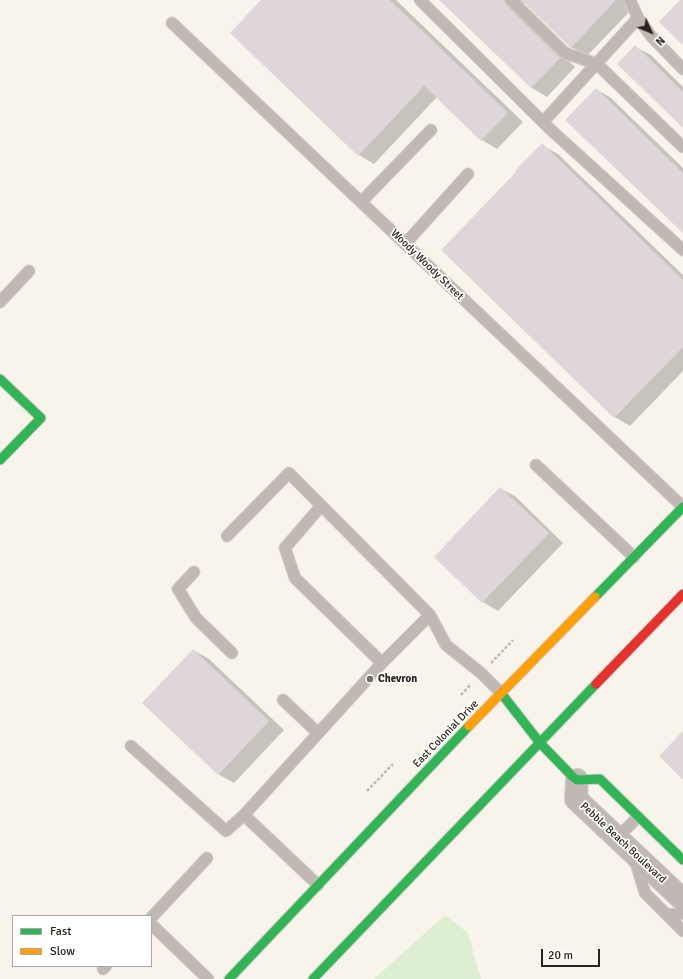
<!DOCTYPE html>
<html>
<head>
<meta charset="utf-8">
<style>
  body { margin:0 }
  #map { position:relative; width:683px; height:979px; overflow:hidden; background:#f8f4ec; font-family:Signika,sans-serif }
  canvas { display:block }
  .legend { position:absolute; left:12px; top:915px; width:140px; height:52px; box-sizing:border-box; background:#fff; border:1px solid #aaa8a4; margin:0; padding:5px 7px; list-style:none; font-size:12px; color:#2a251c }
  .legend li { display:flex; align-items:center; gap:8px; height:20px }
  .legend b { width:20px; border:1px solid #aaa8a4 }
  .north { position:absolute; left:631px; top:12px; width:40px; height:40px; -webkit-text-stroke:3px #fff; paint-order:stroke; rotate:134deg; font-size:11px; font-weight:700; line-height:16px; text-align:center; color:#2a251c }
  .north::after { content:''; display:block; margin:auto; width:14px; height:18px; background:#2a251c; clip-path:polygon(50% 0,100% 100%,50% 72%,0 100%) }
  .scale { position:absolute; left:541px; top:949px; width:59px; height:18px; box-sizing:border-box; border:2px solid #2a251c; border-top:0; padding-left:5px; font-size:12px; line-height:14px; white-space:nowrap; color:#2a251c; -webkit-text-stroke:3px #fff; paint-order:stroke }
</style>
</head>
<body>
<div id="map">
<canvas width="683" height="979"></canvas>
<ul class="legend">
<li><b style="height:5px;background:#30b455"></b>Fast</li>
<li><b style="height:5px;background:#ff9f0a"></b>Slow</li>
</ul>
<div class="north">N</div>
<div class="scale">20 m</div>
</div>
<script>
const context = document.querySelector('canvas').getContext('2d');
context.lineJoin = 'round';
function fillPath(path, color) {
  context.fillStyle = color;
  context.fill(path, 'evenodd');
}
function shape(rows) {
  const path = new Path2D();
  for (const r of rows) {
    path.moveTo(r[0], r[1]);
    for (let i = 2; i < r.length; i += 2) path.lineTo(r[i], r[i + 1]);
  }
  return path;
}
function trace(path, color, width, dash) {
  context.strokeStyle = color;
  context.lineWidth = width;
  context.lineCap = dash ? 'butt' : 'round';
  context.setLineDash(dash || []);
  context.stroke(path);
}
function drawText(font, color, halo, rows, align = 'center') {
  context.font = font + ' Signika,sans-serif';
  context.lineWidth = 3.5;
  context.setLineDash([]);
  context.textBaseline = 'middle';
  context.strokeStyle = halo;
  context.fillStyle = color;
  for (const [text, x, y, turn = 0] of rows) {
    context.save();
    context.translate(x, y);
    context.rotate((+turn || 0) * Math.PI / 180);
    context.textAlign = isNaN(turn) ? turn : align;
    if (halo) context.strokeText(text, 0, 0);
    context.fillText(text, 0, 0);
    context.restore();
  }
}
const green = shape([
  [445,915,468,933,481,979,374,979]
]);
const shadow = shape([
  [262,0,396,0,523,122,497,149,482,140,437,97,374,164,359,155,232,33],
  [441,0,623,0,632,9,587,56,571,47,525,2,521,4,521,15,575,67,547,97,532,88],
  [635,47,651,55,683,87,683,127],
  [596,89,611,98,683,168,683,232],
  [542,145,558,154,683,275,683,371,630,426,615,417],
  [500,488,516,497,563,543,498,611,483,602,435,557],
  [193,650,209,659,284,730,234,783,218,774]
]);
const building = shape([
  [261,0,390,0,508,113,481,141,424,86,358,156,230,33],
  [439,0,504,0,506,5,560,58,531,88],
  [521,0,616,0,571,48],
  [680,0,683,0,683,45,659,22],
  [635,45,683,92,683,128,617,64],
  [596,88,683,173,683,233,565,120],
  [542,143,683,280,683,347,614,418,441,250,516,172,515,171],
  [500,487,549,533,482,603,434,557],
  [193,649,269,721,218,775,142,703],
  [683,731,683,780,659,756]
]);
const path = shape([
  [491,663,513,640],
  [461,695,471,684],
  [367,791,393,764]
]);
const lane = shape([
  [420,0,550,129,683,250],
  [511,0,565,53,597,64,683,147],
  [630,0,638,18,651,36,683,69],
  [172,23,683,507],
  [543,122,638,18],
  [361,202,431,130],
  [405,244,468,174],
  [0,302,29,271],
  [536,465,634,557],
  [321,506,285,548,295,578,382,663],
  [227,536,289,473,430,615,446,645,481,673,501,693],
  [194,572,178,589,196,618,232,653],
  [283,700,318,733],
  [131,746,226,831,244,815,318,885],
  [244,815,382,663,430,615],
  [617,838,638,817],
  [635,860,645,893,683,931],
  [667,914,678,915,683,913],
  [151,918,207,858],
  [151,924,208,979],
  [103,969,106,966]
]);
const street = shape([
  [577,780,576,799,683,900]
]);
const fast = shape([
  [0,379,41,418,0,460],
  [595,597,683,507],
  [501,693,540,743,573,777,577,780,600,779,683,860],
  [229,979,469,726],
  [313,979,596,684]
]);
const slow = shape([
  [469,726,595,597]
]);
const jam = shape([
  [596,684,683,594]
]);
const markers = [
  [370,679,4,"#726d65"]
];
const streetNames = [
  ["Woody Woody Street",427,265,44],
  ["East Colonial Drive",446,734,-46],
  ["Pebble Beach Boulevard",623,843,43]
];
const poiNames = [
  ["Chevron",378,679]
];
fillPath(green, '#deeed0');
fillPath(shadow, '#0003');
fillPath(building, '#dfd6da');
trace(lane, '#d2cec7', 13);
trace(street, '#d2cec7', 24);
trace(fast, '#d2cec7', 11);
trace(slow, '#d2cec7', 11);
trace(jam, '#d2cec7', 11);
trace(path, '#bfb9b5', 2.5, [3, 2]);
trace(lane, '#c1b8b5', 11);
trace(street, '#c1b8b5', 22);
trace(fast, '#30b455', 9);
trace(slow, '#ff9f0a', 9);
trace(jam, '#e5322d', 9);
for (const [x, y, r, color] of markers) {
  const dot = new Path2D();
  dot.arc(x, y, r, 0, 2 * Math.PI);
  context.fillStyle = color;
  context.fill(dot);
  trace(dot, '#fff', 1.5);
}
drawText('11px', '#2a251c', '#fff', streetNames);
drawText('bold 11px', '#2a251c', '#fff', poiNames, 'left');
</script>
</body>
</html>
